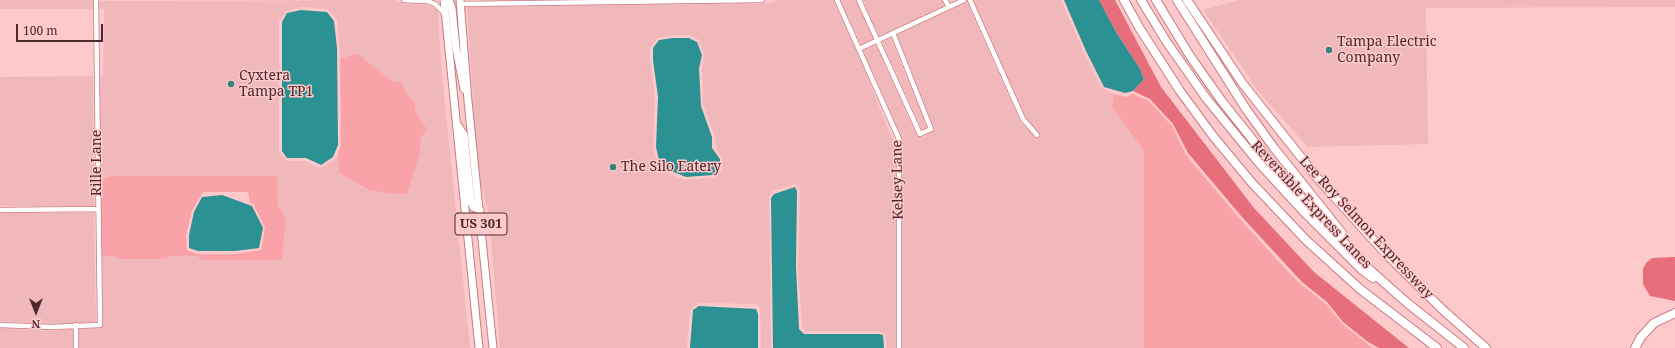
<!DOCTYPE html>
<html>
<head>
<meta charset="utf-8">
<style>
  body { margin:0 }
  #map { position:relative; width:1675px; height:348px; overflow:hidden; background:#fec9cb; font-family:"Noto Serif",serif }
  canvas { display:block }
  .north { position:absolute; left:16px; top:292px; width:40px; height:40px; -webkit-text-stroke:3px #fec9cb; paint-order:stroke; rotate:180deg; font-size:11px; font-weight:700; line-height:16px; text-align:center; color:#4b292c }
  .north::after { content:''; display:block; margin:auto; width:14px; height:18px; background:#4b292c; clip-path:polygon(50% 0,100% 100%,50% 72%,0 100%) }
  .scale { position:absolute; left:16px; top:24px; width:87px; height:18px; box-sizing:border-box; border:2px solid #4b292c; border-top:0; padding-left:5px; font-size:12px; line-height:14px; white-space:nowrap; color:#4b292c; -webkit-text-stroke:3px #fec9cb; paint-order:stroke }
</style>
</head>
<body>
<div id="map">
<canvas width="1675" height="348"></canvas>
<div class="north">N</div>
<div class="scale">100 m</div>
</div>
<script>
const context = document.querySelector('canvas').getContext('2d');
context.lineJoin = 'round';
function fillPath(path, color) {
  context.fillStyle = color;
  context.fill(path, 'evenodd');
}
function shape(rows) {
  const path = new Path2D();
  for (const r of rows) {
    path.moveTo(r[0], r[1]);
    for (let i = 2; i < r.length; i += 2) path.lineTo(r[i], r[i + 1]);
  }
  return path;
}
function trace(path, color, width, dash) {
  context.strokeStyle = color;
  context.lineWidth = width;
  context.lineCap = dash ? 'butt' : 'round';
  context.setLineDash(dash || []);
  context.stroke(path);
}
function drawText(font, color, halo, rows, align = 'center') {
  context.font = font + ' "Noto Serif",serif';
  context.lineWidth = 3;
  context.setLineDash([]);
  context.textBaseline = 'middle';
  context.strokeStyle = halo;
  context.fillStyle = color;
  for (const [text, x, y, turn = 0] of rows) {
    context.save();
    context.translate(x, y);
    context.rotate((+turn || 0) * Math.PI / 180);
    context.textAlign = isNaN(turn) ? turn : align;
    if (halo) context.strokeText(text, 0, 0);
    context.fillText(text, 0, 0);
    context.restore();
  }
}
const built = shape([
  [0,0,93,0,93,9,0,9],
  [378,0,395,0,406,4,427,5,438,10,441,64,470,348,79,348,79,329,103,328,99,76,103,75,104,9,99,9,99,1],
  [301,7,328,9,337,20,340,59,357,53,393,83,401,82,407,95,414,101,416,112,427,129,420,140,420,154,407,194,392,194,367,190,339,173,338,153,335,160,320,168,305,161,287,161,279,152,279,22,286,11],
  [113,176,277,176,278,205,286,219,282,260,203,260,196,256,172,256,165,259,119,259,114,256,102,256],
  [779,0,833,0,862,63,896,148,896,348,887,348,885,334,879,331,805,331,802,328,798,267,800,190,795,184,773,191,769,198,771,348,761,348,760,308,756,304,699,303,690,310,687,348,500,348,489,213,480,181,476,147,467,7,769,3],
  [673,35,689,35,699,40,704,55,702,68,703,105,715,137,717,150,722,158,722,170,714,177,685,180,670,174,657,161,653,147,655,97,650,60,650,48,658,38],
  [840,0,856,0,874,39,861,45],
  [863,0,942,0,944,6,879,36],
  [973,0,1061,0,1084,52,1102,88,1114,94,1112,107,1144,151,1144,348,902,348,902,139,863,51,876,45,917,136,921,138,932,132,934,128,897,35,967,2,1020,121,1037,139,1041,135,1025,117],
  [1239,0,1675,0,1675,7,1426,8,1428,144,1308,147,1258,91,1203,10],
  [891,38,927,127,922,130,882,42],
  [93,76,94,206,0,206,0,77],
  [0,213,94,213,96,322,51,324,0,321],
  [0,328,51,331,73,329,73,348,0,348]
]);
const green = shape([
  [357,53,393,82,401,82,407,95,414,101,416,112,427,129,420,140,420,154,407,194,392,194,368,190,339,173,338,153,341,145,340,59],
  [1114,94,1127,97,1133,94,1149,101,1172,126,1186,155,1240,219,1278,261,1300,284,1326,304,1342,324,1373,348,1144,348,1144,151,1112,107],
  [113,176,277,176,278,205,286,219,282,260,203,260,196,256,172,256,165,259,119,259,114,256,102,256,101,181,105,178],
  [203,192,248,192,250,202,254,205,265,228,261,250,235,254,197,254,187,250,186,235,192,211]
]);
const forest = shape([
  [1099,0,1115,0,1161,87,1254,208,1314,272,1409,348,1379,348,1368,342,1343,322,1327,302,1302,282,1242,217,1188,153,1173,124,1150,99,1133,91,1144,79,1140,69,1116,32],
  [1675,257,1675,301,1650,296,1643,284,1643,269,1646,263,1652,258]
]);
const water = shape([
  [1064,0,1099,0,1116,32,1140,69,1144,79,1133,91,1125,93,1104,87,1086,51],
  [301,10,327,12,334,21,337,48,338,145,333,157,321,165,306,158,287,158,282,151,282,22,287,13],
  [673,38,689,38,697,42,702,55,699,68,701,106,712,137,712,148,720,159,720,169,713,175,686,177,671,171,659,160,656,147,658,97,653,60,653,48,659,40],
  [795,187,797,191,796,267,799,329,804,334,879,334,883,335,884,348,773,348,771,198,774,194],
  [222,195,252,206,263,228,259,248,235,251,198,251,189,248,189,235,194,212,202,197],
  [699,306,756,309,758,314,758,348,690,348,693,310]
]);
const street = shape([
  [404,0,427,1,435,4,444,13],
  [837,0,899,139,899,348],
  [859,0,920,134,931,129,893,33],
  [970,0,1023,119,1037,135],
  [460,4,762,0],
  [949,7,964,0],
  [859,49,949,7,945,0],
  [0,210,97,209],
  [0,325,51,327,100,325,96,0],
  [76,348,76,325]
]);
const primary = shape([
  [444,0,479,348],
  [449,0,452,8,456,48,464,89],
  [460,0,468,101,493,348],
  [457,124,464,135,471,202,473,207,480,210]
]);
const highway = shape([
  [1124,0,1140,29,1180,91,1213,136,1252,183,1306,240,1360,289,1437,348],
  [1141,0,1166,41,1206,98,1259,163,1304,212,1362,270,1373,278],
  [1156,0,1190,56,1221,100,1282,177,1370,270,1406,302,1464,348],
  [1177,0,1246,109,1274,148,1342,233],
  [1187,0,1243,84,1319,180,1387,255,1444,311,1486,348],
  [1635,348,1641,337,1654,323,1675,313]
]);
const markers = [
  [1329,50,4,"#398282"],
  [231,84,4,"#398282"],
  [613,167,4,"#398282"]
];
const shields = [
  [481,224,52]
];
const shieldNames = [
  ["US 301",481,224]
];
const poiNames = [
  ["Tampa Electric",1337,42],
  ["Company",1337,58],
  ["Cyxtera",239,76],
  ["Tampa TP1",239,92],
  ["The Silo Eatery",621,167]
];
const streetNames = [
  ["Rille Lane",97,163,-90],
  ["Kelsey Lane",898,180,-91],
  ["Reversible Express Lanes",1311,205,47],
  ["Lee Roy Selmon Expressway",1366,228,47]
];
fillPath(built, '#f1b8bb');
fillPath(green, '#f9a3a8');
fillPath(forest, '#e76e7b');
fillPath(water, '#2c9192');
trace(street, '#ca7a80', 6);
trace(primary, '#ca7a80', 9);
trace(highway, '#ca7a80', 10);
trace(street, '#fff', 4.5);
trace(primary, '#fff', 7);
trace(highway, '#fff', 8);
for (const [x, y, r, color] of markers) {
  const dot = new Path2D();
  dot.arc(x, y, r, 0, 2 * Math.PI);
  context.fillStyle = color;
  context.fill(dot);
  trace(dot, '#fec9cb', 1.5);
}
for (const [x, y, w] of shields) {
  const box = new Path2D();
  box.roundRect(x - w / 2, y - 11, w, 22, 3);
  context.fillStyle = '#fec9cb';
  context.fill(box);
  trace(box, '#4b292c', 1);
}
drawText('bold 13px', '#4b292c', null, shieldNames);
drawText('14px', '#4b292c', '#fec9cb', poiNames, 'left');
drawText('14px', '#4b292c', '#fec9cb', streetNames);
</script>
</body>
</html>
